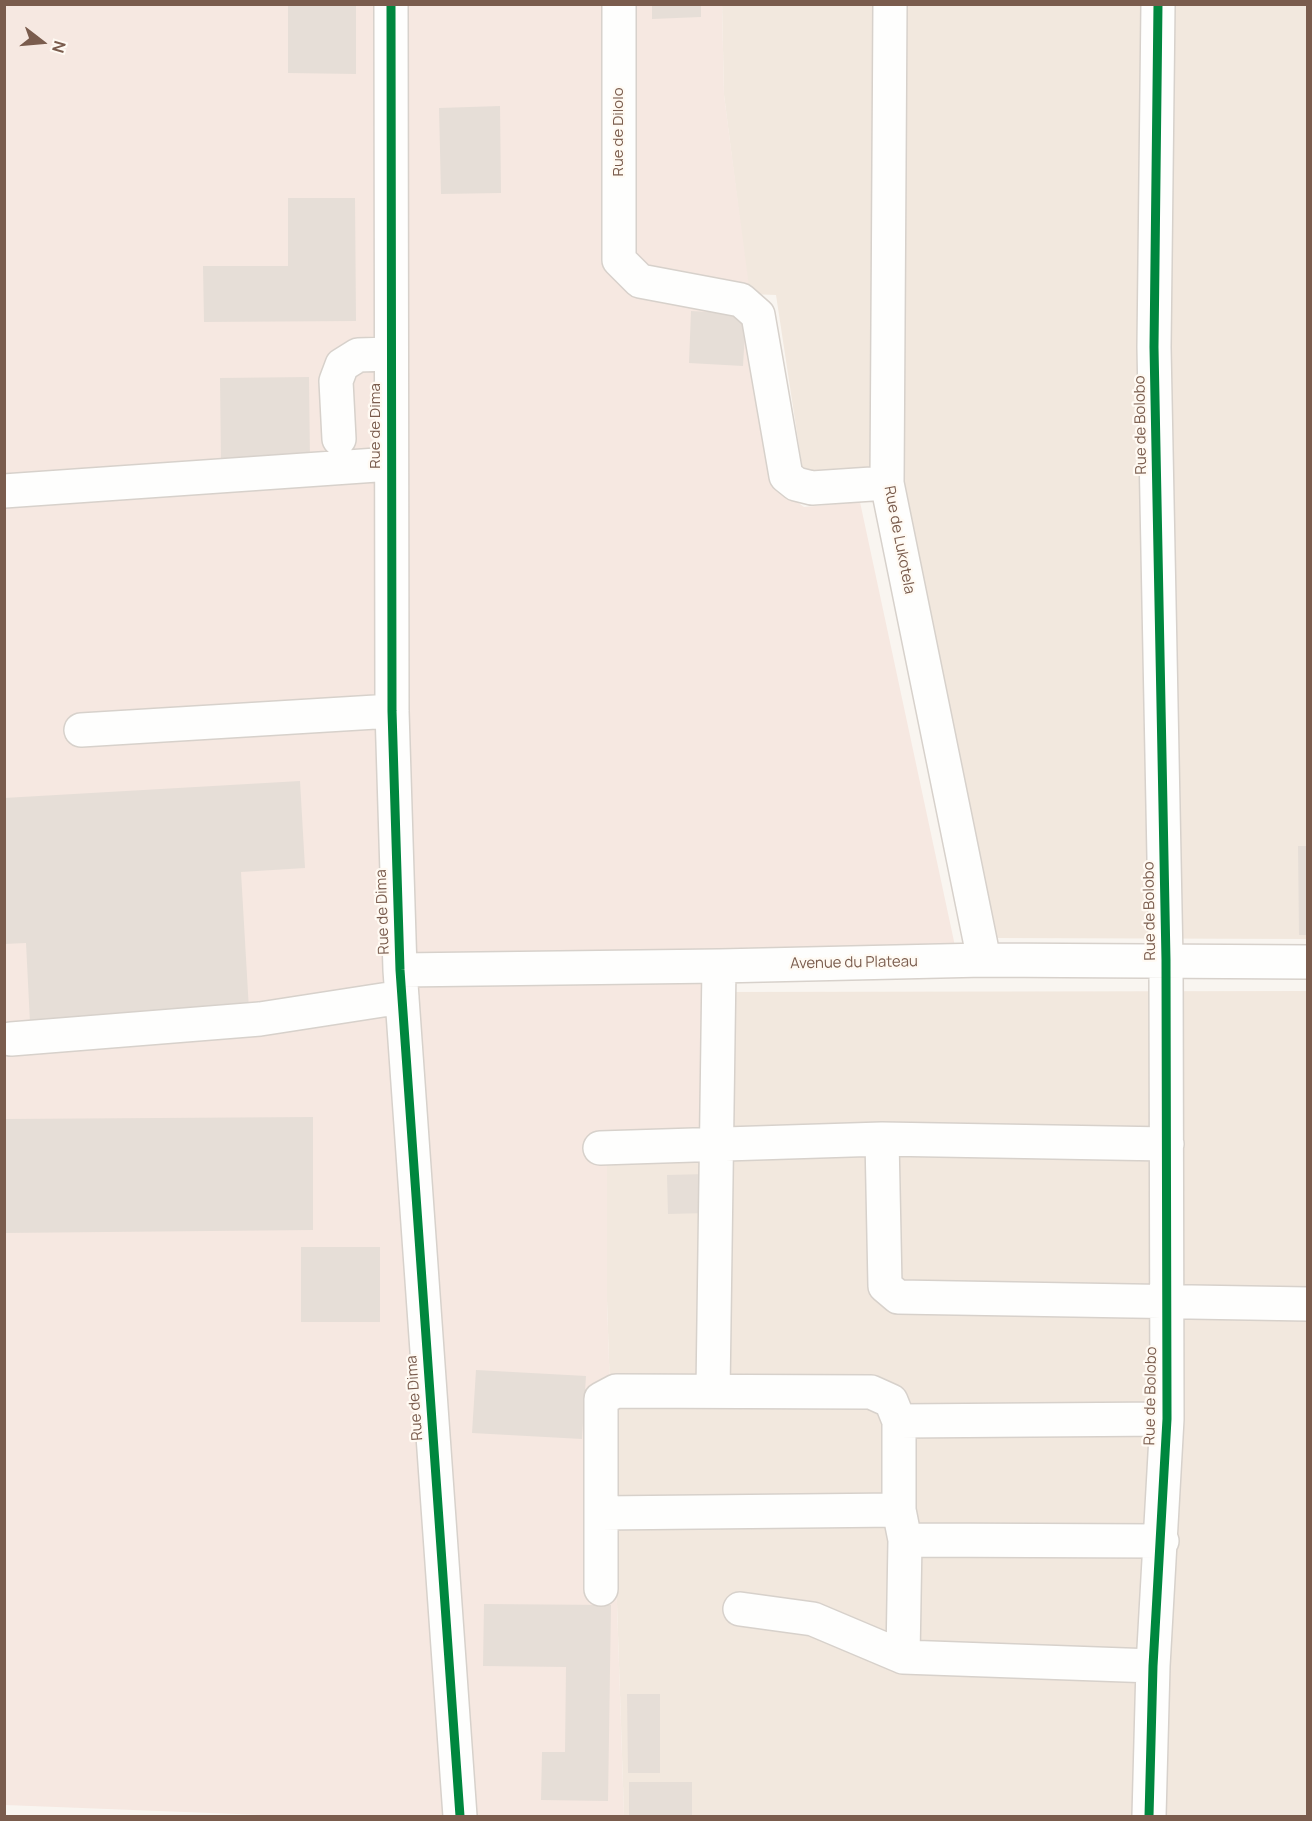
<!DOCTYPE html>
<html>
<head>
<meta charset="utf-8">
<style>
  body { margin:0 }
  #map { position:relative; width:1312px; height:1821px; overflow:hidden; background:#f9f5f0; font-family:Manrope,sans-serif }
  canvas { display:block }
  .frame { position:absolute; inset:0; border:6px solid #7a5c4d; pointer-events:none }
  .north { position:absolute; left:12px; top:12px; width:60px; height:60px; -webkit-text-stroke:4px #fffaf3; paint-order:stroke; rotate:106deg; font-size:16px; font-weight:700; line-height:24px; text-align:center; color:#7a5c4d }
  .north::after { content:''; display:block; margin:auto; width:21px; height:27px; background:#7a5c4d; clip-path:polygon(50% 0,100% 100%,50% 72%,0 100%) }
</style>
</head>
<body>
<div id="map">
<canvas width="1312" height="1821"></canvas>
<div class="frame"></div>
<div class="north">N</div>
</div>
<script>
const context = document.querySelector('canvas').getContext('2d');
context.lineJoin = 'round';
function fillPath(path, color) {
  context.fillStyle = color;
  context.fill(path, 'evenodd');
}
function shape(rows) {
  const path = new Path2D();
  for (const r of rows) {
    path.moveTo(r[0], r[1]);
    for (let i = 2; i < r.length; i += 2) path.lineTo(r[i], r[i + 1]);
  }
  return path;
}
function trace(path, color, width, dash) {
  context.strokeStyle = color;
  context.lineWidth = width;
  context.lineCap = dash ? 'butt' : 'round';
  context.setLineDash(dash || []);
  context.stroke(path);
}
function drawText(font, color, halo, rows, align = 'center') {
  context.font = font + ' Manrope,sans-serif';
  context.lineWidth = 4.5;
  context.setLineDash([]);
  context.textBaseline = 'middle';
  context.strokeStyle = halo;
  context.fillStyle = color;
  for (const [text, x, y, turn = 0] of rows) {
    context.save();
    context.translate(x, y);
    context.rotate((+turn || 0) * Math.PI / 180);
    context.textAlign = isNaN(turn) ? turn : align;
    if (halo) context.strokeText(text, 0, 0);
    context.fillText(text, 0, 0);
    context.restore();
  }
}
const residential = shape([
  [722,5,1307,5,1307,939,997,938,901,474,804,479,776,295,749,294,724,95],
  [1307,991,1307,1816,624,1816,607,1301,607,1146,718,992]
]);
const commercial = shape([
  [5,5,722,5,724,95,775,486,804,507,860,502,955,946,717,948,716,1145,607,1147,607,1301,624,1816,287,1816,5,1805]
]);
const building = shape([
  [288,4,356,4,356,74,288,73],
  [652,4,701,4,701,17,652,19],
  [500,106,501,193,441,194,439,108],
  [288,198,355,198,356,321,204,322,203,266,288,266],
  [691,311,746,314,743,366,689,363],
  [309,377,310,462,221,463,220,378],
  [300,781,305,868,241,872,249,1010,30,1023,26,943,4,944,4,798],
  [1298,846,1308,846,1308,935,1299,935],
  [313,1117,313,1230,4,1233,4,1119],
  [707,1174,707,1213,668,1214,667,1175],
  [301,1247,380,1247,380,1322,301,1322],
  [476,1370,586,1376,582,1439,472,1433],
  [484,1604,611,1605,608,1801,541,1800,542,1752,565,1752,566,1667,483,1666],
  [627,1694,660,1694,660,1773,628,1773],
  [629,1782,692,1782,692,1815,629,1815]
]);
const minor = shape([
  [391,4,392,711,400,970,460,1816],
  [619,4,619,260,640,281,741,300,758,315,786,476,796,484,812,488,887,483],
  [890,4,887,483,984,960],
  [339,439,336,381,342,365,358,355,391,354],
  [4,491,391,464],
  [81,730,392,711],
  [400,970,719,966,984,960,1308,962],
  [11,1039,260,1019,402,997],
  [882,1139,885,1286,898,1297,1308,1304],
  [600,1148,882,1139,1167,1144],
  [713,1391,719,966],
  [899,1421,1167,1419],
  [601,1513,899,1510],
  [905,1540,1162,1541],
  [601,1589,601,1399,616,1391,871,1392,891,1401,899,1421,899,1510,905,1540,903,1657],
  [740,1609,813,1619,903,1657,1153,1666],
  [1149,1816,1153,1666,1167,1419,1166,960,1154,347,1158,4]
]);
const cycleway = shape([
  [391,4,392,711,400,970,460,1816],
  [1149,1816,1153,1666,1167,1419,1166,960,1154,347,1158,4]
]);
const streetNames = [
  ["Rue de Dilolo",619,132,-90],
  ["Rue de Bolobo",1141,425,-91],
  ["Rue de Dima",376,426,-90],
  ["Rue de Lukotela",899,540,79],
  ["Rue de Bolobo",1150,911,-91],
  ["Rue de Dima",383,912,-92],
  ["Avenue du Plateau",854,963,-1],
  ["Rue de Bolobo",1151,1396,-89],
  ["Rue de Dima",415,1398,-94]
];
fillPath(residential, '#f2e8de');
fillPath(commercial, '#f6e8e1');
fillPath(building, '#e6ded7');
trace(minor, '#d7d1cb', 36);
trace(minor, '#fefefd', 33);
trace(cycleway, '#00873e', 9);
drawText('15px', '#7a5c4d', '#fffaf3', streetNames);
</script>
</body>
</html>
